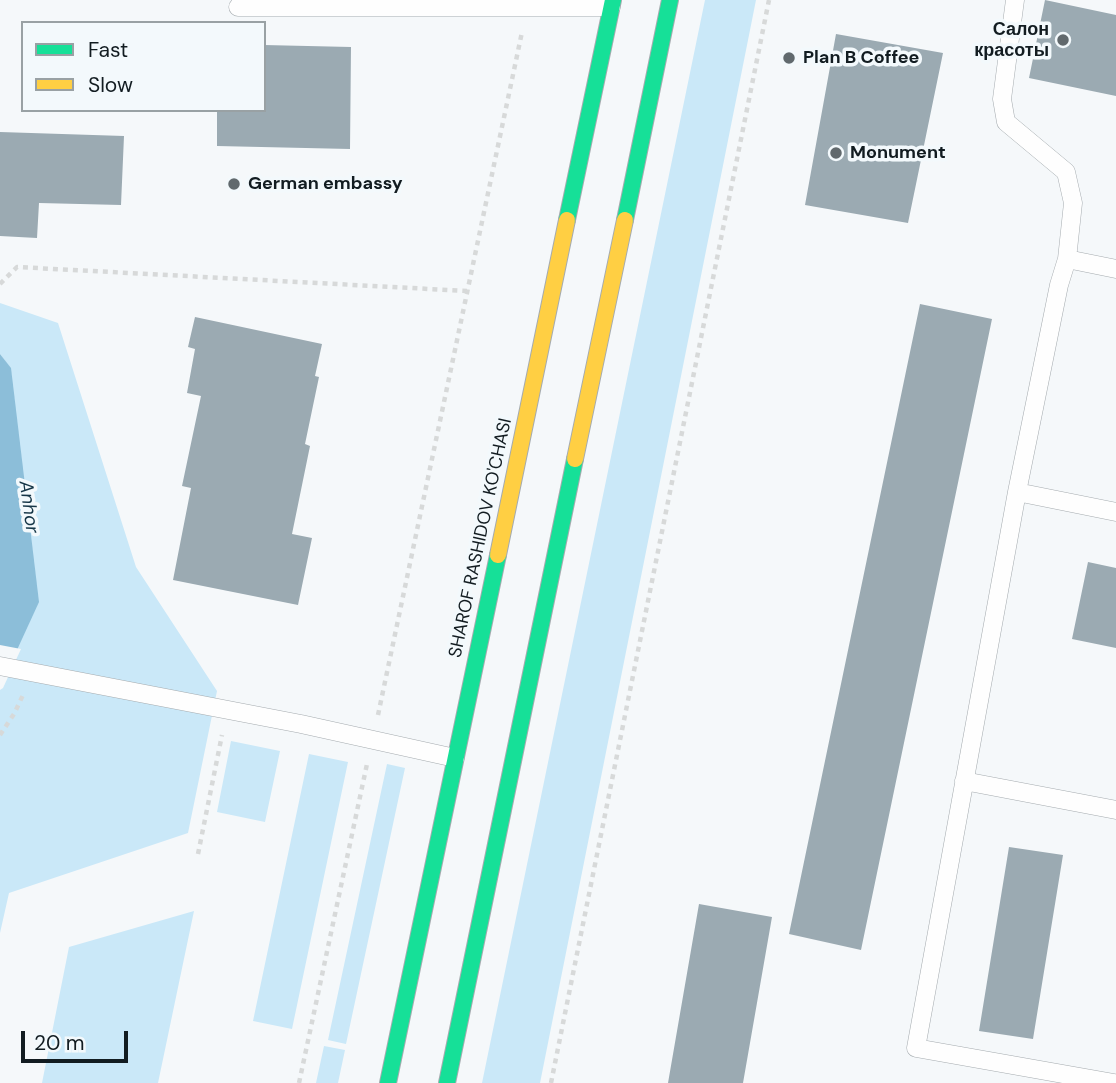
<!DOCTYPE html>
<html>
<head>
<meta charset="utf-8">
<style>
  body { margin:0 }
  #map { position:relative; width:1116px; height:1083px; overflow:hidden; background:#f5f8fa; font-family:"DM Sans",sans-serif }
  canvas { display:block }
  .legend { position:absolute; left:21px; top:21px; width:245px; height:91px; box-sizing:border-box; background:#f3f9fc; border:2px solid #99a1a4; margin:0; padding:9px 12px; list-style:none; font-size:21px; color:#121c21 }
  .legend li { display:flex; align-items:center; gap:14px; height:35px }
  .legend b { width:35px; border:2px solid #99a1a4 }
  .scale { position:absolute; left:21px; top:1031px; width:107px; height:32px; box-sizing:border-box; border:4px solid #121c21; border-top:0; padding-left:9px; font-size:21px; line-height:24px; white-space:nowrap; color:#121c21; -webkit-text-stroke:5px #f3f9fc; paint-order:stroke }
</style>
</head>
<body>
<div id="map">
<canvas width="1116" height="1083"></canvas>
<ul class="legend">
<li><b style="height:9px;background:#16e098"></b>Fast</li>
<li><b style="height:9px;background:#ffcf43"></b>Slow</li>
</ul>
<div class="scale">20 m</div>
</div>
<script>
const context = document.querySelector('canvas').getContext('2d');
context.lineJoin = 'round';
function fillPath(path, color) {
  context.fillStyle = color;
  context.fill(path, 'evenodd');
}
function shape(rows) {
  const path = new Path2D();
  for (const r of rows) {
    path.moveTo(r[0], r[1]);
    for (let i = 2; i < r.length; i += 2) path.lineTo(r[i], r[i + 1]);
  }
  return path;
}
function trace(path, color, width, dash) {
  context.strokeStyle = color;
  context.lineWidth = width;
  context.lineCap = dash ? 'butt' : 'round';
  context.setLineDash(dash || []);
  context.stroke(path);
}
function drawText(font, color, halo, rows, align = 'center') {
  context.font = font + ' "DM Sans",sans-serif';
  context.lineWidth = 7;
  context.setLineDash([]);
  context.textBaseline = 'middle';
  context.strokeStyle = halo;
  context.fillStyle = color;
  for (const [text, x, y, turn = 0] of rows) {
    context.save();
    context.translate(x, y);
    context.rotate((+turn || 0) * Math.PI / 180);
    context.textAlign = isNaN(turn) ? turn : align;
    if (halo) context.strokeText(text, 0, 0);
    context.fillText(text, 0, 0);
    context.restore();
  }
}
const green = shape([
  [705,0,756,0,540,1083,482,1083],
  [0,303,58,323,136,567,217,691,188,833,9,893,0,933,0,486,11,369,0,354],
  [231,741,280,751,265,822,217,812],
  [309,754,348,762,292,1029,253,1021],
  [387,764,405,768,346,1044,328,1040],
  [194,911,158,1083,42,1083,69,947],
  [324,1046,345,1050,338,1083,316,1083]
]);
const water = shape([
  [0,354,11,368,39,602,0,687]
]);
const pier = shape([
  [0,645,21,649,3,688,0,690]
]);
const building = shape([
  [1045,0,1116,15,1116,96,1029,78],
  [836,34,943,53,908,223,805,205],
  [264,45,351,47,350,149,217,146,217,110,264,110],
  [0,132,124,136,121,205,39,203,37,238,0,236],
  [920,304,992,319,861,950,789,934],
  [195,317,322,344,315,376,319,377,305,444,310,446,292,534,312,538,298,605,173,580,191,488,182,486,201,396,187,393,195,349,188,347],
  [1088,562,1116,568,1116,648,1072,639],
  [1009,847,1063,855,1033,1039,979,1031],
  [699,904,772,917,743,1083,668,1083]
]);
const path = shape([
  [0,284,17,267,467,291],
  [378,715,522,32],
  [0,735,14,714,23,695],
  [198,854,222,735],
  [299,1083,367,764],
  [551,1083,769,0]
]);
const lane = shape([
  [1015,0,1002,99,1006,122,1066,172,1073,203,1067,259,1116,269],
  [238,7,611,7],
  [1067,259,1059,285,1017,492,916,1048,1114,1083],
  [1017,492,1116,512],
  [0,666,301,724,455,758],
  [964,781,1116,810]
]);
const fast = shape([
  [567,220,613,0],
  [625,220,670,0],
  [388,1083,498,555],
  [447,1083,575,459]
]);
const slow = shape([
  [575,459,625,220],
  [498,555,567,220]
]);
const markers = [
  [1063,40,7,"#61696d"],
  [789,58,7,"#61696d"],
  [836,153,7,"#61696d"],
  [234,184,7,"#61696d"]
];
const poiNames = [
  ["Салон",1049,30,"right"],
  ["красоты",1049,51,"right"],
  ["Plan B Coffee",803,58],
  ["Monument",850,153],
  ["German embassy",248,184]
];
const streetNames = [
  ["SHAROF RASHIDOV KO'CHASI",481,538,-78]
];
const waterNames = [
  ["Anhor",28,507,82]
];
fillPath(green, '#cae8f8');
fillPath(water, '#8cbed9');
fillPath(pier, '#f5f8fa');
fillPath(building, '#9baab2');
trace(lane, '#a5abaf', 19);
trace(fast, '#a5abaf', 18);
trace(slow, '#a5abaf', 18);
trace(path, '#d7d9d9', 4.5, [5, 5]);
trace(lane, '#fefefe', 18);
trace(fast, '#16e098', 16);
trace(slow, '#ffcf43', 16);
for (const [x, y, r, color] of markers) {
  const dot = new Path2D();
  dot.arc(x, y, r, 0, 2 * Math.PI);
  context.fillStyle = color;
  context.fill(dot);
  trace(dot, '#f3f9fc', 2.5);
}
drawText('bold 18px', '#121c21', '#f3f9fc', poiNames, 'left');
drawText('18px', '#121c21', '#f3f9fc', streetNames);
drawText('italic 19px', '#163647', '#f3f9fc', waterNames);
</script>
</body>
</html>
